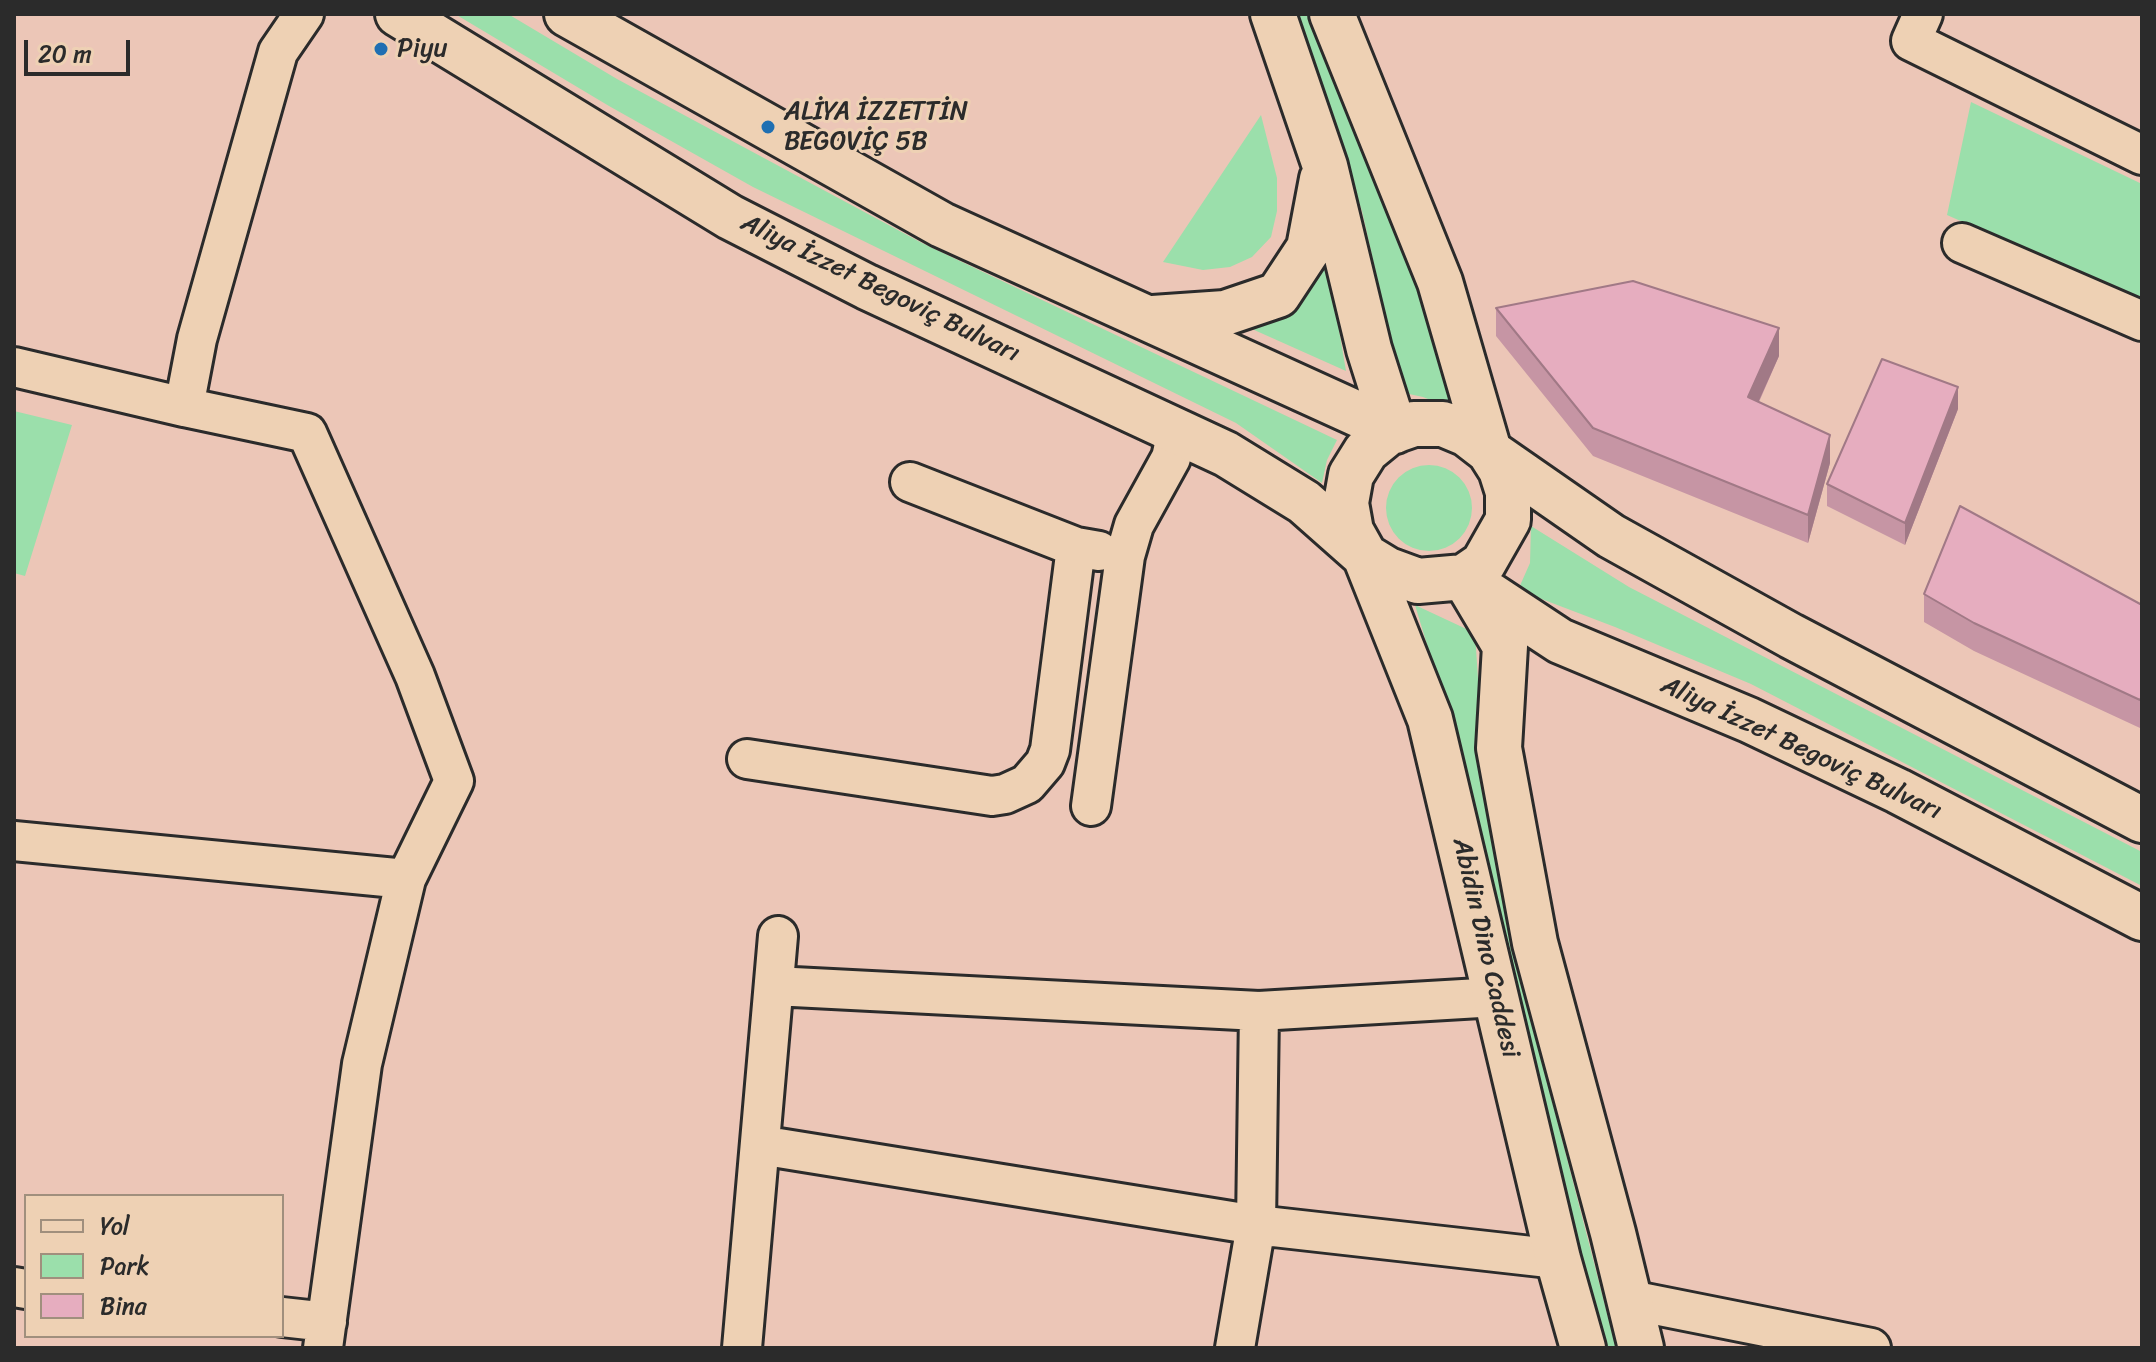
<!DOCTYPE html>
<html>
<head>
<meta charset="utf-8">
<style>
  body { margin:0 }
  #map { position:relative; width:2156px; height:1362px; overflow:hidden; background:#ecc6b7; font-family:Sriracha,sans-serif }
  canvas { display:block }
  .frame { position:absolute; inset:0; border:16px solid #2b2b2b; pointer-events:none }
  .legend { position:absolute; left:24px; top:1194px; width:260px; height:144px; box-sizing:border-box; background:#eed1b4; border:2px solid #a08f7d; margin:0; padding:10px 14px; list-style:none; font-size:24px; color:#2b2b2b }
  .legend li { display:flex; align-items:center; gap:16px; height:40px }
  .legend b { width:40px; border:2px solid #a08f7d }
  .scale { position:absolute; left:24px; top:40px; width:106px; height:36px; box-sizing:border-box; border:4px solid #2b2b2b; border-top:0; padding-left:10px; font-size:24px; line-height:28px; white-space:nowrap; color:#2b2b2b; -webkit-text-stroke:6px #eed1b4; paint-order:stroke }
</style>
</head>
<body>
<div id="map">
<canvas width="2156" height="1362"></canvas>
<div class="frame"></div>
<ul class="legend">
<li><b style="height:10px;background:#eed1b4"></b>Yol</li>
<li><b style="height:22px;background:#9bdfab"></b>Park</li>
<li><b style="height:22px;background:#e6adbf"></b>Bina</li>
</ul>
<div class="scale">20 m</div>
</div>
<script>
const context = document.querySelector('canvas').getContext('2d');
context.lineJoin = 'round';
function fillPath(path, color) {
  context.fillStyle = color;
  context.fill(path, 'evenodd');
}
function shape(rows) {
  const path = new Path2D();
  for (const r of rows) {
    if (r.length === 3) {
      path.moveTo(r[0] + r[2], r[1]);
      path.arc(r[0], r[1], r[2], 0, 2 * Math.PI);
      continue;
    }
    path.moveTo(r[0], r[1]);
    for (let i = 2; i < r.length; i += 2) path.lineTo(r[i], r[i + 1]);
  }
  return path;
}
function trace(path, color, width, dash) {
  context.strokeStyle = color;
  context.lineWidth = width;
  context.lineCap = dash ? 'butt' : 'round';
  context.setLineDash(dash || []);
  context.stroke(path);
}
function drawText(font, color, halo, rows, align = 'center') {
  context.font = font + ' Sriracha,sans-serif';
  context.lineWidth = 6;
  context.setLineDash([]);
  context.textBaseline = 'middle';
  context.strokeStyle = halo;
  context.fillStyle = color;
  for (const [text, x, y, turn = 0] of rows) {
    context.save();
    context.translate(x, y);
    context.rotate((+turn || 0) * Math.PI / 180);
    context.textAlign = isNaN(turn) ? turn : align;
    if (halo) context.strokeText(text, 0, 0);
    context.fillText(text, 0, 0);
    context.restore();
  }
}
const green = shape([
  [455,14,508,14,617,79,922,243,1337,440,1327,460,1322,483,1236,423,753,187,609,106],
  [1292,14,1310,14,1426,310,1453,409,1423,397,1395,391,1383,305,1362,211],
  [1971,102,2142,184,2142,301,1947,215],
  [1261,115,1277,178,1277,211,1271,237,1252,257,1230,267,1203,270,1163,262],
  [1327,260,1346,371,1252,329,1299,300],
  [14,411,72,425,25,576,14,573],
  [1429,508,43],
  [1531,526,1629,587,2142,852,2142,886,1751,684,1615,627,1518,590,1530,563],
  [1415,605,1475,633,1486,801,1512,946,1616,1348,1606,1348,1504,952,1475,803]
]);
const minor = shape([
  [304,14,278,52,197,339,184,407,307,433,415,676,454,781,406,879,362,1064,323,1348],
  [1923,14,1911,41,2142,155],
  [1962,243,2142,321],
  [14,367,184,407],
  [910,482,1076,547,1099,551],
  [747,759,992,796,1005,794,1027,784,1045,763,1050,750,1076,547],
  [1091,806,1125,556,1134,525,1171,458,1177,431],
  [14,841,406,879],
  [774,986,1259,1011,1497,997],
  [760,1145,1256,1225,1259,1011],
  [14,1287,26,1289],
  [1630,1300,1871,1348],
  [282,1317,327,1322],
  [742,1348,778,936],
  [1235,1348,1256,1225,1558,1259]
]);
const major = shape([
  [398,14,730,217,867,287,1226,454,1304,502,1365,556,1388,570,1418,581,1464,577,1483,564,1508,520,1508,492,1501,470,1489,451,1467,434,1443,424,1414,424,1388,433,1366,451,1351,475,1346,503,1351,531,1365,556,1430,719,1558,1259,1583,1348],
  [567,14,942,225,1395,431],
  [1273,14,1325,166,1369,349,1395,431],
  [1332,14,1440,282,1489,451],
  [1153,318,1225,313,1278,295,1309,248,1322,179],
  [1490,452,1611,536,1791,636,2142,820],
  [1464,577,1505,646,1499,748,1535,943,1613,1233,1641,1348],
  [1472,583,1560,641,1749,720,1898,791,2142,918]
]);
const wall = shape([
  [1496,308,1779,356,1759,402,1830,463,1808,543,1593,456,1496,336],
  [1958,409,1905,545,1827,506,1827,484],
  [1924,594,2142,605,2140,728,1974,651,1924,622]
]);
const shadedWall = shape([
  [1779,328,1779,356,1748,425,1748,397],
  [1958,387,1958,409,1905,545,1905,523],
  [1830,435,1830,463,1808,543,1808,515],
  [2142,696,2142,724,2140,728,2140,700]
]);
const building = shape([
  [1633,281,1779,328,1748,397,1830,435,1808,515,1593,428,1496,308,1633,281],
  [1882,359,1958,387,1905,523,1827,484,1882,359],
  [1960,506,2142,605,2142,696,2140,700,1974,623,1924,594,1960,506]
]);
const markers = [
  [381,49,8,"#1f6fb2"],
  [768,127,8,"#1f6fb2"]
];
const poiNames = [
  ["Piyu",397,49],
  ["ALİYA İZZETTİN",784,112],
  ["BEGOVİÇ 5B",784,142]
];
const streetNames = [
  ["Aliya İzzet Begoviç Bulvarı",880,289,26],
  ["Aliya İzzet Begoviç Bulvarı",1801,749,25],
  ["Abidin Dino Caddesi",1485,948,77]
];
fillPath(green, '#9bdfab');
trace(minor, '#2b2b2b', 44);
trace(major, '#2b2b2b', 50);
trace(minor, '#eed1b4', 38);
trace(major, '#eed1b4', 44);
fillPath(wall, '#c695a4');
fillPath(shadedWall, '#a17986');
fillPath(building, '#e6adbf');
trace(building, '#a17986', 2);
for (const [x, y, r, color] of markers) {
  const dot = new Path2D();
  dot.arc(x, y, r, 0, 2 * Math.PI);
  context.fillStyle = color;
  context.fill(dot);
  trace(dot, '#eed1b4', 3);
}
drawText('26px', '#2b2b2b', '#eed1b4', poiNames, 'left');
drawText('26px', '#2b2b2b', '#eed1b4', streetNames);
</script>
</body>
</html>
